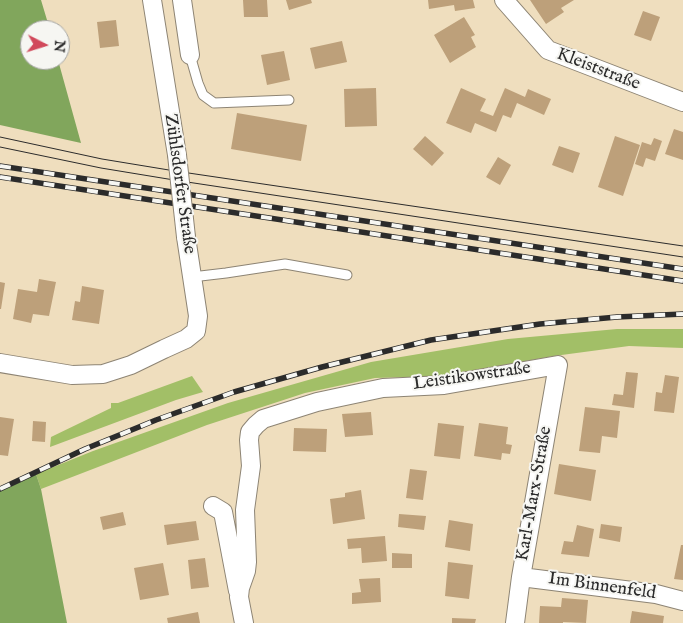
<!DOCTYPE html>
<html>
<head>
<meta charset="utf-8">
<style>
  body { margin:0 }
  #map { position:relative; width:683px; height:623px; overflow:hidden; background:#efdebe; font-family:"IM FELL English",serif }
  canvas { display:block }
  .north { position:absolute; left:20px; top:20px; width:50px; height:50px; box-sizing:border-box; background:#f6f6f2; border:1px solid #a5a5a2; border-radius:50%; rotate:95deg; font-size:14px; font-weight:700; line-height:20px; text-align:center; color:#2b2b2b }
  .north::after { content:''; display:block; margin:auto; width:18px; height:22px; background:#d1495b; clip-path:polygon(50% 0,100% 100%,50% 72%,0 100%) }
</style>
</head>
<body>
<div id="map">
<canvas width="683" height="623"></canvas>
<div class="north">N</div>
</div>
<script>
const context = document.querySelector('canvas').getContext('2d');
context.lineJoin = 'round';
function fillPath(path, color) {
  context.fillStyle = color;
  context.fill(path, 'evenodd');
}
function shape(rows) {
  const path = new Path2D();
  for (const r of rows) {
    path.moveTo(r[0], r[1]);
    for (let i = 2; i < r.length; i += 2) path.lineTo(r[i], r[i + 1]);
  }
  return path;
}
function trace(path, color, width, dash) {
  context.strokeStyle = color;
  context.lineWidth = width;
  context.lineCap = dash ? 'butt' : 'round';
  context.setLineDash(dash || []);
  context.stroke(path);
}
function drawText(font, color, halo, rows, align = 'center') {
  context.font = font + ' "IM FELL English",serif';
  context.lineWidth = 4;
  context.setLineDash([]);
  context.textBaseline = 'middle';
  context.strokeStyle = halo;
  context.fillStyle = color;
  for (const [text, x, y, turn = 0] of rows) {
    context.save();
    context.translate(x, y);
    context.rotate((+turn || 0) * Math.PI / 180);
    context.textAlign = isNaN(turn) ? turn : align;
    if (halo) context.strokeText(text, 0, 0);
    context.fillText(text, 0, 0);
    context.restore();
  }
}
const green = shape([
  [617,329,683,329,683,348,629,346,554,356,442,376,375,378,305,393,207,425,41,489,36,474,93,451,228,403,371,362,508,339],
  [192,376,203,392,176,400,50,447,51,437,111,408,111,403,118,403]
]);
const forest = shape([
  [0,0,41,0,50,30,30,30,30,60,58,60,81,143,0,125],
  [36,474,41,489,67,623,0,623,0,491]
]);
const building = shape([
  [243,0,267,0,268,17,244,17],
  [286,0,311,0,312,3,289,10],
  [428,0,473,0,475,8,455,11,454,5,429,9],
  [530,0,574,0,561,8,564,12,546,24],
  [643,11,660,17,651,41,634,35],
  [464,17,475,35,471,37,476,47,450,63,434,35],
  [116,20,119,46,100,48,97,22],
  [342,41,347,62,315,69,310,48],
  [284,51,290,80,267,85,261,55],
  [376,88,377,126,345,127,344,89],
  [461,88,486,99,480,111,493,116,505,88,525,97,528,89,551,99,544,115,517,103,511,118,503,115,496,132,475,123,471,133,446,123],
  [237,113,307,125,301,161,231,149],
  [674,129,683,132,683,160,665,154],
  [425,136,444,153,432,166,413,149],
  [615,136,640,145,623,196,598,187],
  [654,138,662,141,655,161,646,158,643,167,635,164,642,142,651,145],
  [559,146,580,153,573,173,552,165],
  [498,157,511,165,500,185,486,177],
  [39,279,56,282,49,316,33,314,31,323,13,319,18,289,37,292],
  [0,282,5,283,1,309,0,309],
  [82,286,104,290,99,324,72,320,75,301,80,302],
  [626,372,638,373,634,408,612,405,614,394,623,395],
  [665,375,679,377,674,413,654,411,656,392,662,393],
  [585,407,620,411,617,438,602,436,600,453,579,451],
  [371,412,373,435,345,437,342,414],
  [0,417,14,419,8,456,0,455],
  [33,421,46,422,45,442,32,441],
  [438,423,464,426,460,459,434,456],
  [479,423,508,427,506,444,512,445,510,454,502,453,501,460,474,456],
  [294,428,327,429,326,452,293,451],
  [559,464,596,470,591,501,554,494],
  [410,469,427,471,423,500,406,498],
  [361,490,365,519,333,524,330,499,345,497,345,493],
  [123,512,126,525,103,530,100,517],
  [399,514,426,516,424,530,398,527],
  [449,520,473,524,470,551,445,547],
  [196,521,199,540,167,545,164,525],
  [601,524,622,527,620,542,599,538],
  [577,525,594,529,589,557,561,554,564,541,573,542],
  [385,536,387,561,362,563,361,548,348,549,347,539],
  [681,545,683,545,683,580,674,579],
  [392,553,412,554,412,568,392,568],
  [205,558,209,587,191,589,188,560],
  [448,562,473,565,469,599,445,596],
  [163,563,169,595,140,600,134,568],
  [380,578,381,602,352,604,352,593,361,592,359,579],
  [562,598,588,600,586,623,563,622,563,623,539,623,540,606,561,607],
  [632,611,664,616,663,623,630,623],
  [198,612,200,623,168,623,167,618],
  [452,618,476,619,475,623,452,623]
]);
const lane = shape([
  [190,55,198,83,203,95,214,103,289,100],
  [192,277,226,273,285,264,347,275]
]);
const street = shape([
  [152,0,177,155],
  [182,0,190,55],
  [504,0,548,50,683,102],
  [0,363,72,375,103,374,131,365,164,349,186,339,196,331,198,316,186,237],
  [213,506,223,512,238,591],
  [521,577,656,594,683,601],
  [244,623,239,597,240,588,246,571,247,562,245,510,251,466,249,440,250,432,256,425,263,419,317,402,383,388,444,385,558,365,521,577,515,623]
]);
const tram = shape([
  [0,137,102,159,175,171,683,246],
  [0,147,101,168,174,180,683,257]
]);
const rail = shape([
  [0,166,683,269],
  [0,177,683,281],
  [0,489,85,449,156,420,234,392,322,367,431,340,540,324,617,317,683,314]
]);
const streetBridge = shape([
  [177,155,186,237]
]);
const streetNames = [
  ["Kleiststraße",598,70,21],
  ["Zühlsdorfer Straße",179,184,82],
  ["Leistikowstraße",472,377,-8],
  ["Karl-Marx-Straße",535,494,-80],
  ["Im Binnenfeld",602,587,8]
];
fillPath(green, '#a2bf67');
fillPath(forest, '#81a65c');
fillPath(building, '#bda07a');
trace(lane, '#8d8474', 11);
trace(street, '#8d8474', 20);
trace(lane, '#fff', 9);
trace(street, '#fff', 18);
trace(tram, '#2b2b2b', 1);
trace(rail, '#2b2b2b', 5.5);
trace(rail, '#f6f6f2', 4, [11]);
trace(streetBridge, '#8d8474', 20, []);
trace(streetBridge, '#fff', 18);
drawText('18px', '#2b2b2b', '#f6f6f2', streetNames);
</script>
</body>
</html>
